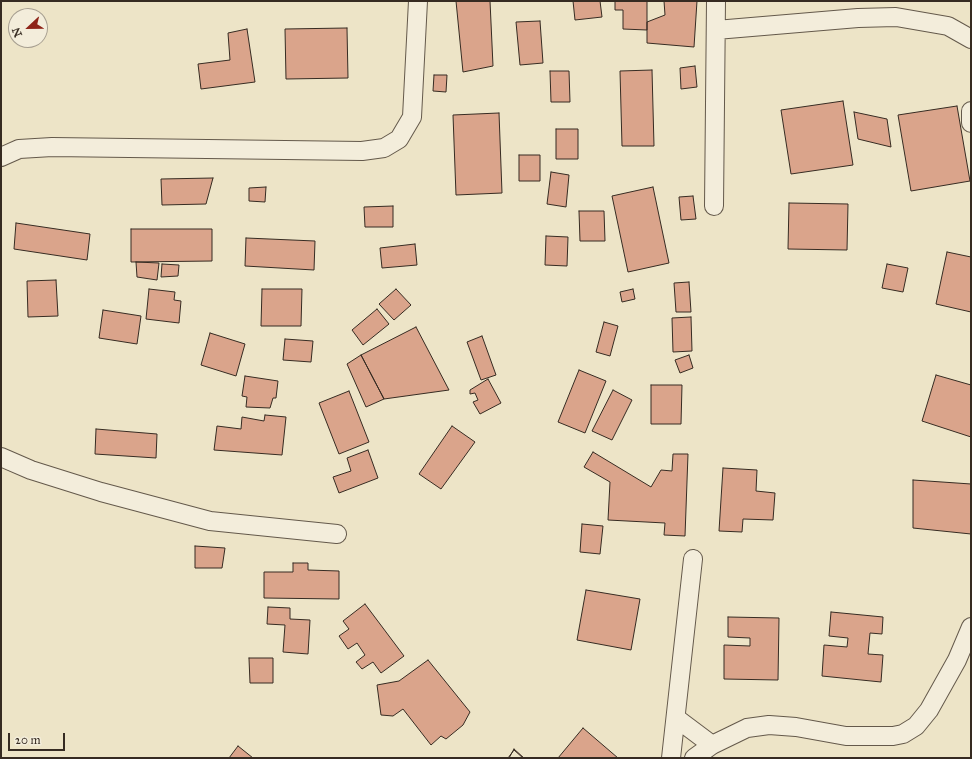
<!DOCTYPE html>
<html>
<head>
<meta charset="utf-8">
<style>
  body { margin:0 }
  #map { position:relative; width:972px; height:759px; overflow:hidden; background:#ede4c7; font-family:"IM FELL Great Primer",serif }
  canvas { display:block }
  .frame { position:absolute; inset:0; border:2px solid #362b22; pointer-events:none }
  .north { position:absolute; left:8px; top:8px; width:40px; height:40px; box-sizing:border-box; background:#f3eddb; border:1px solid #a79f91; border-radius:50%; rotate:248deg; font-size:11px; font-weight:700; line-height:16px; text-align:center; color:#362b22 }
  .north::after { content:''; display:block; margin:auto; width:14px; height:18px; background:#8f2418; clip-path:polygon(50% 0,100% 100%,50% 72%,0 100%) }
  .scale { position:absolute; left:8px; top:733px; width:57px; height:18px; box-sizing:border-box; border:2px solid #362b22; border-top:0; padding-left:5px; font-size:12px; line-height:14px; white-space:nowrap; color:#362b22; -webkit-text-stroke:3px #f3eddb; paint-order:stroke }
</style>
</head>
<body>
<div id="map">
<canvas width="972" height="759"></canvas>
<div class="frame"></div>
<div class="north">N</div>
<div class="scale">20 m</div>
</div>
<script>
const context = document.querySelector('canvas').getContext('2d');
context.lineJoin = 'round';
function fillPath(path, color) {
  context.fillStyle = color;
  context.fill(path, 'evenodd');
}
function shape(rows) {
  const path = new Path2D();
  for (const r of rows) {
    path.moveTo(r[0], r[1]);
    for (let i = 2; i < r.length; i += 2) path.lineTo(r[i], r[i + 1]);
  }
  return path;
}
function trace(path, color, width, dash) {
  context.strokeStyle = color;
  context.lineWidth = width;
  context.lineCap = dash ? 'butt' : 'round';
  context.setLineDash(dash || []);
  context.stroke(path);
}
const building = shape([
  [456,1,490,1,493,66,463,72,456,1],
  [573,1,600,1,602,17,575,20,573,1],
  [615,1,647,1,647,30,623,29,623,10,615,10,615,1],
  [664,1,697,1,694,47,647,43,647,22,665,15,664,1],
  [540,21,543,63,520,65,516,22,540,21],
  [347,28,348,78,286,79,285,29,347,28],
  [247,29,255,82,201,89,198,64,230,60,228,33,247,29],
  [695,66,697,87,681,89,680,68,695,66],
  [652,70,654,146,622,146,620,71,652,70],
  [550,71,569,71,570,102,551,102,550,71],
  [434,75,447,75,446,92,433,91,434,75],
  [843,101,853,165,791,174,781,110,843,101],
  [957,106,970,181,911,191,898,115,957,106],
  [854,112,887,119,891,147,858,139,854,112],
  [499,113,502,193,456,195,453,115,499,113],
  [556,129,578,129,578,159,556,159,556,129],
  [519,155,540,155,540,181,519,181,519,155],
  [551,172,569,175,566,207,547,204,551,172],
  [213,178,206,204,162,205,161,179,213,178],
  [266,187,265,202,249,201,249,188,266,187],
  [653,187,669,263,628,272,612,196,653,187],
  [693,196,696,219,681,220,679,197,693,196],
  [789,203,848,204,847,250,788,249,789,203],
  [393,206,393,227,365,227,364,207,393,206],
  [579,211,604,211,605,241,580,241,579,211],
  [16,223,90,234,87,260,14,249,16,223],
  [131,229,212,229,212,261,131,262,131,229],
  [546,236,568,237,567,266,545,265,546,236],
  [246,238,315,241,314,270,245,266,246,238],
  [415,244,417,265,382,268,380,248,415,244],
  [947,252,971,257,971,312,936,304,947,252],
  [136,262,159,263,157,280,137,277,136,262],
  [162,264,179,265,178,276,161,277,162,264],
  [887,264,908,268,903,292,882,288,887,264],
  [56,280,58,316,28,317,27,281,56,280],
  [689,282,691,312,676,312,674,283,689,282],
  [149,289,175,292,174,300,181,301,179,323,146,319,149,289],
  [262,289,302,289,301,326,261,326,262,289],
  [396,289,411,305,394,320,379,304,396,289],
  [633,289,635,299,622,302,620,292,633,289],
  [377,309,389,324,363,345,352,330,377,309],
  [103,310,141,316,137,344,99,338,103,310],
  [691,317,692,351,673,352,672,318,691,317],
  [604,322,618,326,610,356,596,352,604,322],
  [416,327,449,390,384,399,361,355,416,327],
  [210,333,245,344,236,376,201,365,210,333],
  [482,336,496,375,481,380,467,342,482,336],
  [285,339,313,341,311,362,283,360,285,339],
  [361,355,384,399,366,407,347,364,361,355],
  [689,355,693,368,680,373,675,360,689,355],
  [579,370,606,381,585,433,558,422,579,370],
  [936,375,971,385,971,437,922,421,936,375],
  [245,376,278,381,276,398,273,398,270,408,246,407,247,397,242,396,245,376],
  [488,379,501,403,480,414,473,402,478,400,475,393,470,394,470,390,488,379],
  [651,385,682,385,681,424,651,424,651,385],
  [613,390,632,400,612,440,592,431,613,390],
  [349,391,369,442,339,454,319,403,349,391],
  [265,415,286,417,282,455,214,450,217,426,241,429,242,417,264,421,265,415],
  [452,426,475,442,441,489,419,474,452,426],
  [96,429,157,434,156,458,95,454,96,429],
  [368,450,378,478,339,493,333,477,351,471,347,458,368,450],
  [593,452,651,487,661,470,672,471,673,454,688,454,685,536,664,535,665,523,608,520,610,482,584,467,593,452],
  [723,468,757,470,756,491,775,493,773,520,743,519,742,532,719,531,723,468],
  [913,480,971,484,971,534,913,528,913,480],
  [582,524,603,526,600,554,580,552,582,524],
  [195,546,225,548,222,568,195,568,195,546],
  [293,563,308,563,308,570,339,571,339,599,264,598,264,572,293,572,293,563],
  [586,590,640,599,631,650,577,640,586,590],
  [365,604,404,656,381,673,373,662,362,669,356,662,365,655,357,643,348,649,339,636,349,629,343,621,365,604],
  [268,607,290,608,290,619,310,620,308,654,283,652,285,625,267,624,268,607],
  [831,612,883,617,882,634,870,633,868,654,883,655,881,682,822,676,824,645,847,647,848,638,829,636,831,612],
  [728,617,779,618,778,680,724,679,724,645,750,646,750,638,728,637,728,617],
  [249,658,273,658,273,683,250,683,249,658],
  [428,660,470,712,463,725,446,739,441,736,431,745,403,709,393,716,381,715,377,685,399,681,428,660],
  [583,728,618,758,558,758,583,728],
  [238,746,253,758,229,758,238,746],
  [514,749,524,758,509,758,514,749],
  [514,750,523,758,508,758,514,750]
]);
const minor = shape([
  [716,30,858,18,896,17,948,26,971,39],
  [971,111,971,123],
  [1,157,19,149,52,147,362,151,384,148,399,139,412,117,418,1],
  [714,206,716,1],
  [1,457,31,470,101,492,210,521,337,534],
  [676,718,712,745],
  [671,758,693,559],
  [694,758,712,745,747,728,769,725,796,727,846,736,893,736,903,734,916,726,929,710,957,660,971,627]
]);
fillPath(building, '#daa48b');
trace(building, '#362b22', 1);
trace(minor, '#64594b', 20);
trace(minor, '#f3eddb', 18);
</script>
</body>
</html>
